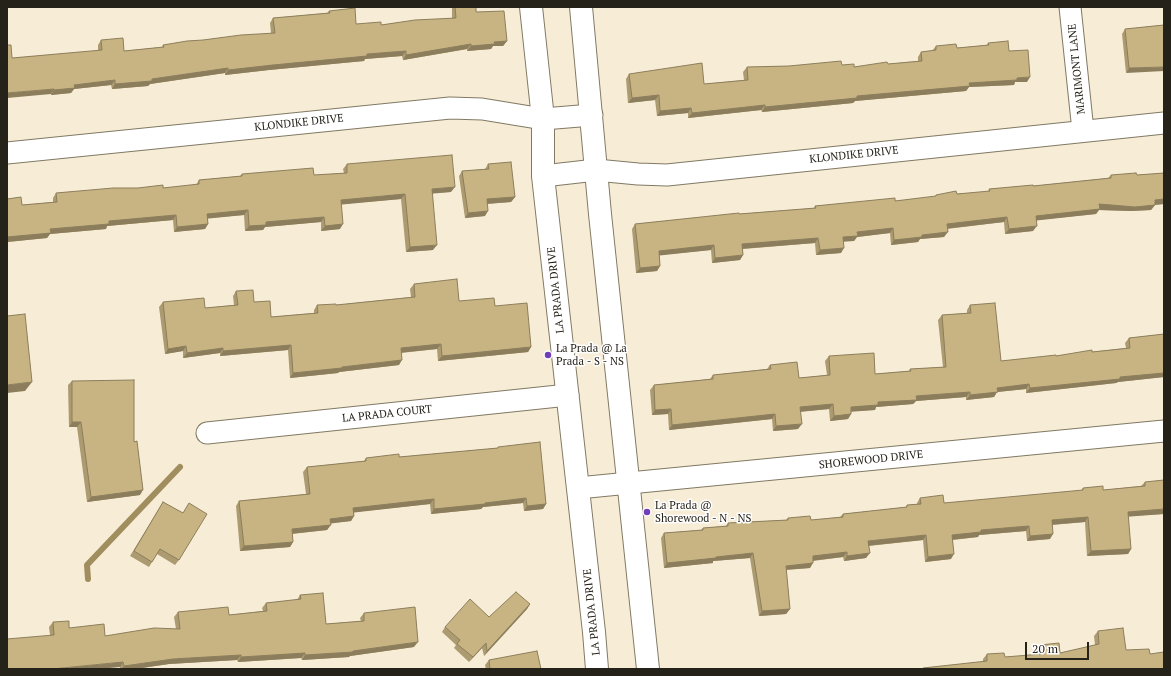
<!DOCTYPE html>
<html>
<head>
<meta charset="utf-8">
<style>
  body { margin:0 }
  #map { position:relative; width:1171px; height:676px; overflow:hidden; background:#f7edd6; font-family:"PT Serif",serif }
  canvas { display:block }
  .frame { position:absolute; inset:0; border:8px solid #252219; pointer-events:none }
  .scale { position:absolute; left:1025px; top:642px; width:64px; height:18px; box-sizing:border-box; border:2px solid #252219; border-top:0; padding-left:5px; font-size:12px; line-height:14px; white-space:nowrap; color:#252219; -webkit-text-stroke:3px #fff; paint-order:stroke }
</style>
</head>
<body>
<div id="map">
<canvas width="1171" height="676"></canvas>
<div class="frame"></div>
<div class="scale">20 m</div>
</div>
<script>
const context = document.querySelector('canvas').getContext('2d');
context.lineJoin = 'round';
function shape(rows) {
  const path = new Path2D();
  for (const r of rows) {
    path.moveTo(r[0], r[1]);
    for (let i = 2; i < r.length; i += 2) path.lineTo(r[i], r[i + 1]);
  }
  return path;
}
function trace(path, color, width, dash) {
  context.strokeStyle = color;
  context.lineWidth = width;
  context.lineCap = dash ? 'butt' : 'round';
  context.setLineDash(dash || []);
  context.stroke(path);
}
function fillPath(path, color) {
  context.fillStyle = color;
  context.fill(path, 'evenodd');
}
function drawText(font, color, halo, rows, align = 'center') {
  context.font = font + ' "PT Serif",serif';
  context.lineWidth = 3;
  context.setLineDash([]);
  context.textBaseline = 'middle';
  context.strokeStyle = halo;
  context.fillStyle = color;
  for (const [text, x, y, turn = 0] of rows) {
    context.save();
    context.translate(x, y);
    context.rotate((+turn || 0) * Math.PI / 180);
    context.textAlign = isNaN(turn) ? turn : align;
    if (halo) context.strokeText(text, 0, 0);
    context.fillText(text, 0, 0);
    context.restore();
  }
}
const stream = shape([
  [88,579,87,565,180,467]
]);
const street = shape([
  [1070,7,1083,131],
  [7,153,450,108,482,109,543,119,592,115],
  [543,176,596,170,638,174,667,175,1164,123],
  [207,433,568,395],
  [578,488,1164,431]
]);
const secondary = shape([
  [531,7,543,119,543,176,594,632,597,669],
  [581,7,600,214,648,669]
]);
const wall = shape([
  [452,7,476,7,476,12,507,41,503,46,493,46,491,49,467,51,467,49,403,60,402,56,365,59,364,61,269,70,225,75,225,73,150,84,148,86,112,89,111,85,74,89,71,93,51,95,51,94,12,58,98,51,98,45,101,40,124,51,162,47,163,45,271,33,270,23,273,18,327,13,329,11,356,24,381,25,452,18],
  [1164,25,1126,73,1122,34,1125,29],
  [988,43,1009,51,1027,82,1015,82,1014,85,969,87,966,91,855,101,853,103,762,112,761,110,688,118,688,113,657,116,655,100,628,103,626,79,629,74,704,84,744,80,743,72,747,67,842,65,854,67,888,64,918,61,918,57,921,52,932,51,936,46,957,48,987,45],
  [347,164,451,192,432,193,433,250,406,252,401,199,341,204,340,229,321,231,321,222,265,227,263,230,245,231,244,215,208,218,208,224,205,229,174,232,173,220,107,226,106,229,50,234,47,238,7,242,7,199,22,205,53,202,53,198,56,193,163,188,196,185,199,180,240,176,242,174,314,175,344,173,343,169],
  [488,164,515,197,511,202,487,204,485,216,465,218,459,176,462,171,485,169],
  [1164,173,1164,204,1155,205,1151,210,1131,211,1099,210,1096,214,1036,220,1033,231,1005,234,1004,222,947,229,944,237,920,239,918,242,891,245,890,233,857,237,854,241,844,241,841,253,816,255,815,243,743,249,743,255,740,260,712,263,711,250,659,255,660,266,657,271,636,273,632,229,635,224,739,214,814,208,815,206,895,201,935,197,936,195,988,192,989,189,1033,186,1108,178,1111,175,1137,175],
  [414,284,459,301,495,306,531,347,528,352,438,361,437,349,401,353,399,365,339,372,338,373,290,378,288,350,220,356,220,353,183,358,183,351,165,354,159,307,163,302,205,308,234,305,233,296,236,291,254,302,271,317,314,313,314,310,317,305,336,305,411,297,410,289],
  [970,305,1001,361,1056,356,1126,348,1125,343,1129,338,1164,334,1164,377,1118,382,1116,383,1026,393,1026,389,997,392,994,397,966,400,966,397,916,401,913,404,876,407,875,410,851,411,851,414,848,419,830,421,829,409,800,412,798,429,773,431,772,419,669,430,668,414,652,415,650,390,654,385,710,379,713,375,767,369,770,365,799,378,827,375,825,361,829,356,875,374,909,371,910,369,943,367,938,320,942,315,967,313,967,310],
  [72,381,140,495,87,502,77,427,69,427,68,385],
  [498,447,546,504,543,509,524,511,523,503,483,507,481,509,431,514,430,504,354,512,354,516,351,521,331,523,327,530,292,534,293,542,290,547,240,551,236,506,239,501,306,494,303,472,307,467,364,461,366,458,399,457,498,448],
  [1145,482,1164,514,1128,516,1131,549,1128,554,1087,556,1085,522,1052,525,1050,539,1027,541,1026,531,979,535,978,537,953,540,951,559,925,562,923,540,869,546,866,558,844,561,843,557,813,561,810,568,786,570,790,609,786,614,759,616,750,558,713,561,713,563,664,568,661,538,664,533,701,530,703,528,726,526,728,523,786,520,788,518,811,520,840,517,843,514,906,507,907,505,917,504,917,503,920,498,944,503,1081,491,1083,488,1103,490,1141,486],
  [163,502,183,513,189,503,179,560,175,565,157,554,149,567,130,556],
  [300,595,326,624,361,621,360,618,364,613,414,647,350,656,349,657,302,660,301,658,238,662,237,660,169,664,135,669,120,669,120,667,50,635,49,627,53,622,69,628,105,636,176,629,174,617,178,612,229,615,263,611,262,608,266,603,297,600],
  [530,604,527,609,484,656,482,648,469,662,454,648,456,645,442,632,445,627,489,617],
  [1098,631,1126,650,1150,654,1164,669,922,669,923,668,983,662,983,659,987,654,1005,657,1037,655,1037,650,1040,645,1060,653,1095,645,1094,636],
  [489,660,541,669,486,669,485,665]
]);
const shadedWall = shape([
  [507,41,503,46,493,46,491,49,467,51,471,46,494,42],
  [471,44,467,49,403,60,406,55],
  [406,51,402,56,365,59,364,61,269,70,225,75,228,70,367,54],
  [1164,67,1164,71,1126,73,1129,68],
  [228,68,225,73,150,84,148,86,112,89,115,84],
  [1030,77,1027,82,1015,82,1014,85,969,87,966,91,855,101,853,103,762,112,765,107,969,83],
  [115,80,111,85,74,89,71,93,51,95,54,90,74,85],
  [54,89,51,94,7,98,7,93],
  [659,95,655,100,628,103,632,98],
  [765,105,761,110,688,118,692,113],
  [691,108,688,113,657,116,660,111],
  [455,187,451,192,428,194,432,189],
  [405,194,401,199,337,205,341,200],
  [515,197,511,202,484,204,487,199],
  [1164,199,1164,204,1152,205,1155,205,1151,210,1131,211,1099,210,1096,214,1032,221,1036,216,1099,204],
  [248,210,244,215,204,219,207,214],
  [488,211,485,216,465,218,468,213],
  [176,215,173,220,107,226,106,229,50,234,47,238,7,242,7,237,50,229,109,221],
  [324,217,321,222,265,227,263,230,245,231,249,226,266,222],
  [1007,217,1004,222,943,229,947,224],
  [208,224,205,229,174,232,177,227],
  [343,224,340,229,321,231,325,226],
  [1037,226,1033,231,1005,234,1009,229],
  [893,228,890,233,857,237,854,241,840,242,843,237,857,232],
  [948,232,944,237,920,239,918,242,891,245,894,240,922,235],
  [818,238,815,243,739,249,742,244],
  [437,245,433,250,406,252,410,247],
  [714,245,711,250,655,256,659,251],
  [844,248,841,253,816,255,820,250],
  [743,255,740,260,712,263,715,258],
  [660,266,657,271,636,273,640,268],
  [441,344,437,349,397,353,401,348],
  [291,345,288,350,220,356,223,351],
  [186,346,183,351,165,354,168,349],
  [531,347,528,352,438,361,442,356],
  [223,348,220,353,183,358,187,353],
  [402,360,399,365,339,372,338,373,290,378,293,373],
  [1164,373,1164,377,1118,382,1116,383,1026,393,1030,388,1120,377],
  [32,382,25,391,7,393,7,385],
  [1029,384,1026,389,997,392,994,397,966,400,970,395,997,388],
  [970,392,966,397,916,401,913,404,876,407,875,410,848,412,851,407,878,402,916,396],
  [833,404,829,409,796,412,800,407],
  [671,409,668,414,652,415,655,410],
  [775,414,772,419,669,430,672,425],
  [851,414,848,419,830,421,834,416],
  [72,422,81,422,77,427,69,427],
  [802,424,798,429,773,431,776,426],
  [143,490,140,495,87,502,91,497],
  [526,498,523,503,483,507,481,509,431,514,434,509],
  [434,499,430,504,350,513,353,508],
  [546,504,543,509,524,511,527,506],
  [1164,509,1164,514,1124,517,1128,512],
  [354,516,351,521,327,524,330,519],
  [1088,517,1085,522,1048,525,1052,520],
  [331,525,327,530,289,534,292,529],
  [1029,526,1026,531,979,535,978,537,949,540,952,535,981,530],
  [1053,534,1050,539,1027,541,1030,536],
  [926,535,923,540,865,546,868,541],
  [293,542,290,547,240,551,244,546],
  [1131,549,1128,554,1087,556,1091,551],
  [847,552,843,557,809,561,813,556],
  [753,553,750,558,713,561,713,563,664,568,667,563,716,557],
  [870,553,866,558,844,561,847,556],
  [954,554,951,559,925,562,928,557],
  [813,563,810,568,782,570,786,566],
  [530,604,527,609,484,656,487,651],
  [790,609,786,614,759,616,762,611],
  [418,642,414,647,350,656,349,657,302,660,305,655,353,651],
  [486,643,482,648,469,662,473,657],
  [305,653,301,658,238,662,241,657],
  [241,655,237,660,169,664,135,669,122,669,124,666,173,659],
  [123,662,120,667,99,669,52,669]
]);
const building = shape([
  [455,7,476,7,476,12,504,11,507,41,494,42,495,44,471,46,471,44,406,55,406,51,367,54,367,56,273,65,228,70,228,68,152,79,152,81,115,84,115,80,74,85,75,88,54,90,54,89,7,93,7,45,11,45,12,58,102,50,101,40,123,38,124,51,164,47,163,45,187,41,203,40,241,35,275,33,273,18,330,13,329,11,355,8,356,24,381,22,381,25,415,20,456,18,455,7],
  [1164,25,1164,67,1129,68,1125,29,1164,25],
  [1008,41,1009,51,1028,50,1030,77,1017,78,1017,80,969,83,970,86,857,96,857,98,765,107,765,105,692,113,691,108,660,111,659,95,632,98,629,74,702,63,704,84,748,80,747,67,789,66,841,61,842,65,854,64,854,67,887,62,888,64,922,61,921,52,936,50,936,46,956,44,957,48,989,45,988,43,1008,41],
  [452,155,455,187,432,189,437,245,410,247,405,194,341,200,343,224,325,226,324,217,266,222,266,225,249,226,248,210,207,214,208,224,177,227,176,215,109,221,109,224,50,229,51,233,7,237,7,199,21,197,22,205,57,202,56,193,113,188,138,188,163,185,163,188,199,184,199,180,242,176,242,174,313,168,314,175,347,173,347,164,452,155],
  [511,162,515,197,487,199,488,211,468,213,462,171,489,169,488,164,511,162],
  [1136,173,1137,175,1164,173,1164,199,1155,200,1155,205,1135,207,1099,204,1100,209,1036,216,1037,226,1009,229,1007,217,947,224,948,232,922,235,922,237,894,240,893,228,857,232,858,236,843,237,844,248,820,250,818,238,742,244,743,255,715,258,714,245,659,251,660,266,640,268,635,224,739,213,739,214,816,208,815,206,895,198,895,201,936,196,936,195,956,191,957,194,990,191,989,189,1033,185,1033,186,1111,178,1111,175,1136,173],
  [457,279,459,301,494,298,495,306,527,303,531,347,442,356,441,344,401,348,402,360,342,367,342,368,293,373,291,345,223,351,223,348,187,353,186,346,168,349,163,302,204,298,205,308,238,305,236,291,253,290,254,302,270,301,271,317,318,313,317,305,336,304,336,305,415,297,414,284,457,279],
  [995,303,1001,361,1056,355,1056,356,1092,350,1092,352,1130,348,1129,338,1164,334,1164,373,1120,377,1120,379,1030,388,1029,384,997,388,998,392,970,395,970,392,916,396,917,400,878,402,878,405,851,407,851,414,834,416,833,404,800,407,802,424,776,426,775,414,672,425,671,409,655,410,654,385,713,379,713,375,771,369,770,365,797,362,799,378,830,375,829,356,874,353,875,374,911,371,910,369,946,367,942,315,971,313,970,305,995,303],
  [25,314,32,382,7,385,7,316,25,314],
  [134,380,134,442,137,441,143,490,91,497,81,422,72,422,72,381,134,380],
  [540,442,546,504,527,506,526,498,485,503,485,504,434,509,434,499,353,508,354,516,330,519,331,525,292,529,293,542,244,546,239,501,310,494,307,467,366,461,366,458,399,454,399,457,498,448,498,447,540,442],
  [1164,480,1164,509,1128,512,1131,549,1091,551,1088,517,1052,520,1053,534,1030,536,1029,526,981,530,981,532,952,535,954,554,928,557,926,535,868,541,870,553,847,556,847,552,813,556,813,563,786,566,790,609,762,611,753,553,716,557,716,558,667,563,664,533,703,530,703,528,728,526,728,523,788,520,788,518,810,516,811,520,843,517,843,514,907,507,907,505,921,504,920,498,943,495,944,503,1083,490,1083,488,1103,486,1103,490,1145,486,1145,482,1164,480],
  [163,502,183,513,189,503,207,514,179,560,160,549,152,562,134,551,163,502],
  [516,592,530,604,487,651,486,643,473,657,457,644,460,640,445,627,470,599,489,617,516,592],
  [323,593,326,624,364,621,364,613,415,607,418,642,353,651,353,652,305,655,305,653,241,657,241,655,173,659,124,666,123,662,52,669,7,669,7,639,54,635,53,622,69,621,69,628,104,624,105,636,154,628,180,629,178,612,228,607,229,615,267,611,266,603,301,599,300,595,323,593],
  [1123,628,1126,650,1149,649,1150,654,1164,652,1164,669,923,669,923,668,987,661,987,654,1004,653,1005,657,1041,654,1040,645,1059,643,1060,653,1099,644,1098,631,1123,628],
  [537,651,541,669,490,669,489,660,537,651]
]);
const markers = [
  [548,355,4,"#703fb7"],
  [647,512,4,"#703fb7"]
];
const streetNames = [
  ["MARIMONT LANE",1077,69,-96],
  ["KLONDIKE DRIVE",299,123,-6],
  ["KLONDIKE DRIVE",854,155,-6],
  ["LA PRADA DRIVE",556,290,-96],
  ["LA PRADA COURT",387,414,-6],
  ["SHOREWOOD DRIVE",871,460,-6],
  ["LA PRADA DRIVE",592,612,-96]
];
const poiNames = [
  ["La Prada @ La",556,349],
  ["Prada - S - NS",556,362],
  ["La Prada @",655,506],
  ["Shorewood - N - NS",655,519]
];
trace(stream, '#a18e5e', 6);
trace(street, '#817964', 23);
trace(secondary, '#817964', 24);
trace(street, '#fff', 21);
trace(secondary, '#fff', 22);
fillPath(wall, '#ac9b71');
fillPath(shadedWall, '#8c7e5c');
fillPath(building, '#c8b483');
trace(building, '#8c7e5c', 1);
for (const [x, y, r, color] of markers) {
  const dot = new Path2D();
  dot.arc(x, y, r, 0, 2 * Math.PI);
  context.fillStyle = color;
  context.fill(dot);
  trace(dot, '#fff', 1.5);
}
drawText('11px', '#252219', '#fff', streetNames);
drawText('11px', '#252219', '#fff', poiNames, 'left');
</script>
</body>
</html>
